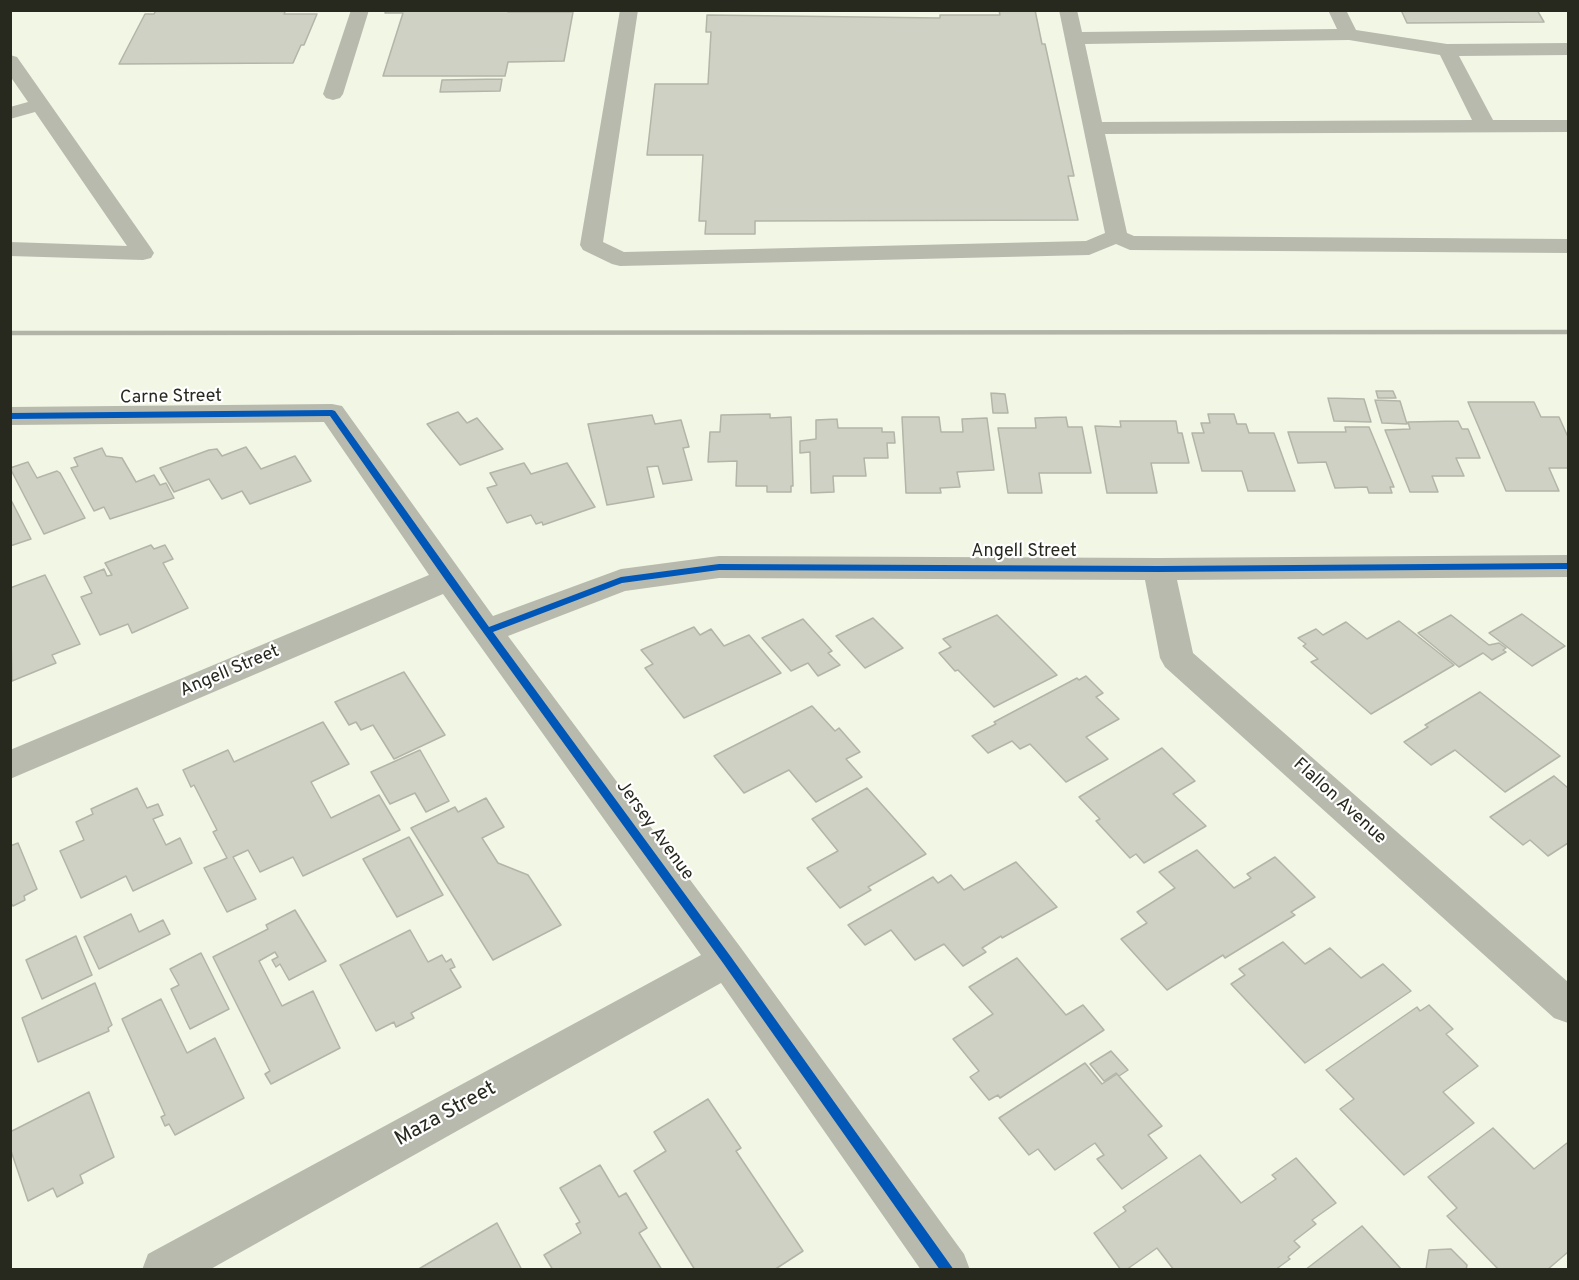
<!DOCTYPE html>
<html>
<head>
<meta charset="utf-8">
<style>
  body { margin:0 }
  #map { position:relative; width:1579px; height:1280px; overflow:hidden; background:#f2f6e4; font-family:Overpass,sans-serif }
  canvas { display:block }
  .frame { position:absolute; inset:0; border:12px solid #27291e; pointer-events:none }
</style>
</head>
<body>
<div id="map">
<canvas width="1579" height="1280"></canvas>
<div class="frame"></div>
</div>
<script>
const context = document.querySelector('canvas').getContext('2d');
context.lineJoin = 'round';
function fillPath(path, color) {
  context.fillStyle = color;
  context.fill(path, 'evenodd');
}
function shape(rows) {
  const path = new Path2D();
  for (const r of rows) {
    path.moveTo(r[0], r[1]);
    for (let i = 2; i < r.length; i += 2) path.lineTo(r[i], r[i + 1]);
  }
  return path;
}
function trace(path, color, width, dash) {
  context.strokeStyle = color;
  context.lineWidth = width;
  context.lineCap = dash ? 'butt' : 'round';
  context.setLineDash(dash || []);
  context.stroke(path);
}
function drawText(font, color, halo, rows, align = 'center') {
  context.font = font + ' Overpass,sans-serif';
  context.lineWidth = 4.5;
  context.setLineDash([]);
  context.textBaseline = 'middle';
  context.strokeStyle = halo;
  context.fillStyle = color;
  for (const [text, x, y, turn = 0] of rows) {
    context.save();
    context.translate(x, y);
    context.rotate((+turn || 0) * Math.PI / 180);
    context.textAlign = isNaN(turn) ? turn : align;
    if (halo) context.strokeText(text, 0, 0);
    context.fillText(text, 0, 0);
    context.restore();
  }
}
const building = shape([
  [156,10,286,10,284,14,317,14,304,45,301,45,293,63,119,64,145,14,154,14,156,10],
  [386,10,508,10,508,12,573,12,564,61,508,62,505,76,383,76,403,13,385,13,386,10],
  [999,10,1035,10,1042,44,1045,44,1074,176,1068,176,1078,220,755,221,755,234,705,234,706,221,699,221,703,155,647,155,655,84,708,84,711,32,706,32,707,15,940,18,940,15,1000,15,999,10],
  [1401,10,1537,10,1544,22,1407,23,1401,10],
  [502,79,500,91,440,92,442,80,502,79],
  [1376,391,1393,391,1396,398,1378,398,1376,391],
  [991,393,1005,394,1008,413,993,413,991,393],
  [1328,398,1364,399,1371,422,1334,421,1328,398],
  [1375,400,1400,401,1407,424,1382,423,1375,400],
  [1468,402,1534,402,1541,417,1559,417,1568,437,1568,468,1549,468,1559,491,1506,491,1468,402],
  [458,412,467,423,477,418,503,449,460,465,427,424,458,412],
  [770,414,770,418,791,417,793,486,791,486,791,492,767,492,767,486,736,486,737,461,708,462,710,432,720,432,721,415,770,414],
  [1208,414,1234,414,1237,424,1246,424,1249,433,1274,433,1295,491,1248,491,1242,471,1202,471,1192,433,1204,433,1201,423,1210,423,1208,414],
  [652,415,655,424,681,420,689,447,683,448,692,480,663,484,658,466,647,467,654,497,607,505,588,424,652,415],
  [902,417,939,417,941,432,963,432,962,419,987,418,994,470,957,472,960,487,940,488,941,493,906,493,902,417],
  [1066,417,1068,427,1082,427,1091,473,1039,473,1042,493,1008,493,998,428,1036,428,1035,418,1066,417],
  [837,419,838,428,882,428,882,432,894,432,895,443,887,443,888,458,864,458,866,476,833,476,834,492,811,493,810,452,800,453,800,441,816,439,816,420,837,419],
  [1120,421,1176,421,1178,433,1182,433,1189,463,1151,463,1157,493,1107,493,1095,426,1121,427,1120,421],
  [1458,421,1462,429,1468,429,1480,458,1456,458,1464,476,1432,476,1438,492,1410,492,1385,430,1410,429,1408,422,1458,421],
  [1345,427,1369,427,1394,487,1390,487,1392,493,1369,493,1367,487,1335,488,1326,462,1298,463,1288,432,1346,432,1345,427],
  [246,447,261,469,295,456,311,481,250,504,242,491,222,499,209,479,174,492,160,468,209,450,217,449,222,456,246,447],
  [102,448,106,456,122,458,136,482,154,475,160,485,166,483,174,498,110,519,104,507,94,511,71,468,78,466,74,458,102,448],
  [28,462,37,478,57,471,60,473,85,518,44,534,10,468,28,462],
  [524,463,531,474,567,463,595,507,543,525,542,522,536,524,531,515,507,523,487,488,497,485,490,473,524,463],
  [10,498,31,539,10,546,10,498],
  [151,545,154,549,165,545,173,559,163,563,188,608,132,633,128,624,100,635,81,597,92,593,84,577,104,569,107,576,112,575,105,563,151,545],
  [45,575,80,644,52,655,56,663,12,681,10,588,45,575],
  [1522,614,1565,646,1532,666,1489,633,1522,614],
  [997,615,1057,675,994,707,958,670,955,671,939,653,951,647,943,639,997,615],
  [1451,615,1489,645,1499,643,1506,648,1503,650,1506,652,1492,660,1483,653,1459,667,1418,633,1451,615],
  [873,618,903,648,865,668,836,636,873,618],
  [803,619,832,651,828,653,840,665,818,676,808,663,791,671,762,638,803,619],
  [1399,621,1454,665,1371,714,1311,662,1318,659,1303,646,1306,644,1298,638,1316,629,1323,635,1346,622,1367,639,1399,621],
  [694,627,700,635,711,629,724,646,749,635,781,673,684,718,645,668,653,664,641,650,694,627],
  [404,672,445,735,394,759,373,725,361,730,356,722,349,725,335,702,404,672],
  [1086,676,1103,693,1096,697,1119,719,1086,737,1108,759,1066,782,1030,744,1020,749,1012,741,988,753,972,736,996,724,994,722,1077,678,1079,680,1086,676],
  [1480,692,1560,756,1505,792,1455,750,1431,765,1404,742,1428,727,1425,725,1480,692],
  [812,706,835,731,839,728,860,752,846,759,862,777,816,802,789,770,744,793,714,756,812,706],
  [323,722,349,764,311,782,331,818,379,795,400,830,303,876,293,857,260,872,248,850,233,857,256,899,227,912,204,868,227,858,213,832,217,830,194,785,191,787,183,770,228,750,234,762,323,722],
  [1162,748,1195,781,1173,794,1206,826,1144,863,1136,854,1130,858,1096,821,1100,819,1079,797,1162,748],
  [420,750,449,801,426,812,415,793,390,804,371,772,420,750],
  [1554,776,1568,788,1568,843,1548,856,1530,840,1523,845,1490,817,1554,776],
  [137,788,147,808,158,804,163,815,153,819,166,845,180,838,192,863,133,891,126,876,81,898,60,851,84,840,76,822,93,814,91,809,137,788],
  [867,788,926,854,868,887,871,890,840,908,807,868,838,851,812,819,867,788],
  [486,798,504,827,482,838,498,863,528,875,561,925,493,960,411,828,455,807,458,812,486,798],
  [409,837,443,895,397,917,363,859,409,837],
  [18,843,37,889,24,896,25,900,13,906,10,902,10,846,18,843],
  [1197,850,1234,888,1251,878,1247,874,1275,857,1315,897,1291,912,1295,915,1225,958,1223,955,1167,990,1121,939,1147,923,1137,912,1175,888,1159,872,1197,850],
  [1016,862,1057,907,1002,938,1001,936,982,948,986,952,963,966,944,944,915,960,891,930,865,945,848,925,933,877,938,883,951,875,964,890,1016,862],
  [295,910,326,961,289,980,280,964,276,967,272,960,278,957,275,952,259,961,282,1006,313,991,340,1048,271,1084,265,1074,270,1071,213,957,268,929,266,925,295,910],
  [131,914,139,932,163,920,170,934,99,969,84,937,131,914],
  [410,930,428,962,442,955,446,962,451,959,455,967,450,969,461,987,411,1013,414,1018,396,1027,394,1022,376,1031,340,965,410,930],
  [76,936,92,975,42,999,26,960,76,936],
  [1283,942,1305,964,1330,948,1361,978,1383,964,1411,991,1305,1063,1231,984,1245,975,1239,969,1283,942],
  [201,953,229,1009,190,1029,171,989,179,985,170,969,201,953],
  [1017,958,1066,1015,1083,1005,1104,1030,1000,1098,998,1095,989,1100,970,1077,979,1071,953,1039,993,1014,969,987,1017,958],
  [95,983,112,1025,108,1028,109,1031,38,1062,22,1018,95,983],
  [161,999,187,1053,215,1038,244,1098,175,1135,169,1124,165,1126,161,1117,165,1115,122,1019,161,999],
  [1429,1005,1453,1029,1446,1034,1478,1066,1443,1092,1474,1123,1404,1175,1340,1109,1354,1099,1326,1070,1417,1007,1420,1011,1429,1005],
  [1111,1051,1128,1070,1119,1076,1116,1073,1104,1081,1090,1064,1111,1051],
  [1085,1063,1102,1084,1117,1074,1162,1126,1148,1135,1167,1158,1122,1189,1097,1159,1104,1155,1095,1143,1055,1170,1038,1149,1029,1155,999,1118,1085,1063],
  [89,1092,114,1157,80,1175,83,1183,57,1197,53,1188,28,1201,10,1148,10,1132,89,1092],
  [708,1099,741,1148,736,1151,803,1251,774,1270,695,1270,634,1171,666,1151,654,1132,708,1099],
  [1493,1128,1534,1169,1567,1143,1568,1144,1568,1252,1547,1270,1499,1270,1447,1216,1457,1208,1428,1177,1493,1128],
  [1200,1155,1241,1203,1276,1179,1272,1175,1296,1158,1336,1203,1312,1220,1316,1224,1294,1241,1300,1247,1288,1257,1290,1259,1275,1270,1174,1270,1157,1248,1126,1270,1121,1270,1094,1233,1126,1211,1123,1207,1200,1155],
  [600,1165,619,1197,626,1193,647,1228,639,1233,662,1270,553,1270,544,1255,581,1233,576,1224,580,1222,560,1188,600,1165],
  [497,1223,522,1270,417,1270,497,1223],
  [1362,1226,1402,1270,1305,1270,1362,1226],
  [1451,1249,1467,1265,1466,1270,1426,1269,1429,1250,1451,1249]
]);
const lane = shape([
  [351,10,369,10,343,94,340,98,333,100,326,98,323,94,351,10],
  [620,10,638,10,603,242,624,252,1086,241,1105,233,1059,10,1077,10,1082,32,1337,29,1328,10,1346,10,1356,30,1447,44,1568,43,1568,55,1459,56,1493,120,1568,120,1568,132,1105,134,1127,233,1134,236,1568,239,1568,253,1130,250,1116,244,1089,255,620,266,612,264,583,250,580,245,620,10],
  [1349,40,1440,55,1472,120,1102,122,1085,44,1349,40],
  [10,55,17,57,151,248,154,253,151,258,143,260,10,256,10,242,127,246,35,112,10,119,10,107,28,102,10,76,10,55]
]);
const street = shape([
  [332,404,342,406,493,616,621,569,719,556,1159,558,1568,555,1568,577,1177,580,1193,653,1568,982,1568,1023,1554,1018,1165,667,1160,658,1145,580,719,578,625,591,508,636,741,948,964,1254,970,1270,921,1270,721,983,209,1270,142,1270,148,1254,701,955,443,594,10,779,10,750,429,575,324,422,10,425,10,407,332,404]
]);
const rail = shape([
  [10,333,1568,332]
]);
const cycleway = shape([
  [332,410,335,411,489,627,621,577,719,564,1159,566,1568,563,1568,569,1159,572,719,570,622,583,493,632,731,957,954,1270,940,1270,723,963,446,581,330,416,10,419,10,413,332,410]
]);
const streetNames = [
  ["Carne Street",171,398,-1],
  ["Angell Street",1024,552],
  ["Angell Street",230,672,-23],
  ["Flallon Avenue",1339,802,42],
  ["Jersey Avenue",654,831,54]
];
const nearStreetnames = [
  ["Maza Street",446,1115,-29]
];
fillPath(building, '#cfd1c4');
trace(building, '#b2b5a7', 1.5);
fillPath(lane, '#b7baad');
fillPath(street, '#b7baad');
trace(rail, '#b1b4a7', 4.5);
fillPath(cycleway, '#0057b8');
drawText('18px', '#27291e', '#fff', streetNames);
drawText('21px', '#27291e', '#fff', nearStreetnames);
</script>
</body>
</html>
